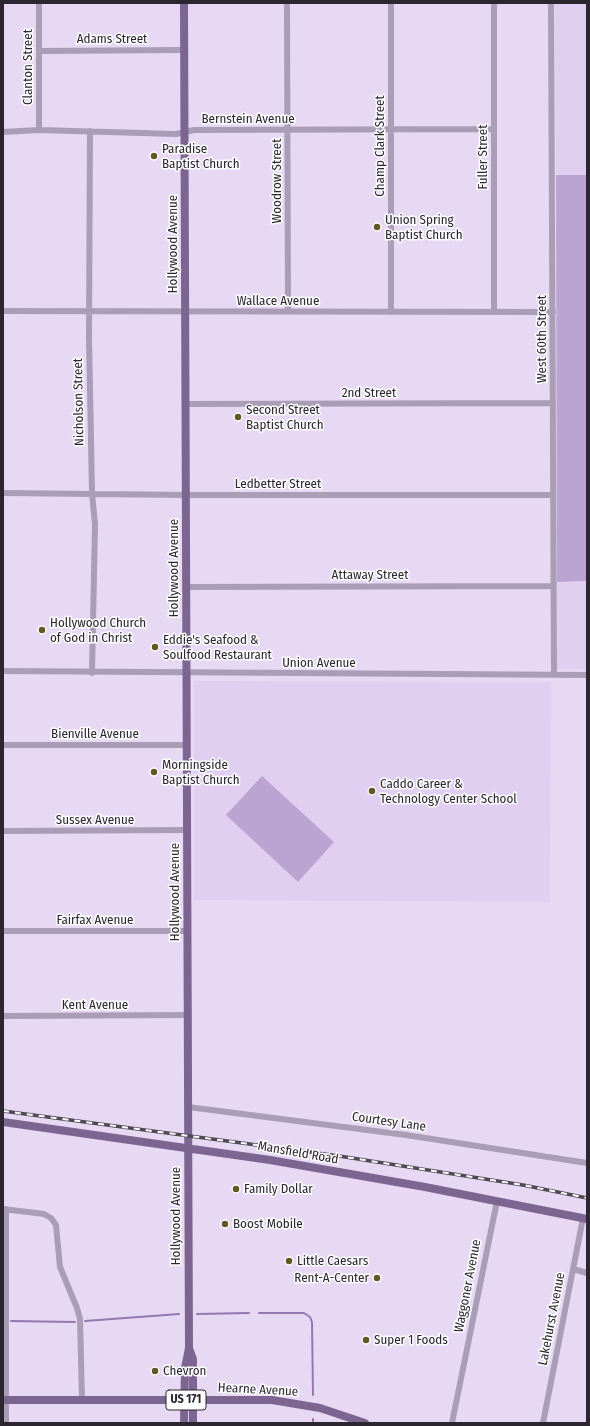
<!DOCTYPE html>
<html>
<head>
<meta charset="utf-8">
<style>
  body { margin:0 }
  #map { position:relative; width:590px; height:1426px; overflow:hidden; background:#e7d9f3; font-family:"Fira Sans Condensed",sans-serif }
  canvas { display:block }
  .frame { position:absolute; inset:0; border:4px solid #2b262f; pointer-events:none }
</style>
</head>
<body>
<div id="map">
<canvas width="590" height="1426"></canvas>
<div class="frame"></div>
</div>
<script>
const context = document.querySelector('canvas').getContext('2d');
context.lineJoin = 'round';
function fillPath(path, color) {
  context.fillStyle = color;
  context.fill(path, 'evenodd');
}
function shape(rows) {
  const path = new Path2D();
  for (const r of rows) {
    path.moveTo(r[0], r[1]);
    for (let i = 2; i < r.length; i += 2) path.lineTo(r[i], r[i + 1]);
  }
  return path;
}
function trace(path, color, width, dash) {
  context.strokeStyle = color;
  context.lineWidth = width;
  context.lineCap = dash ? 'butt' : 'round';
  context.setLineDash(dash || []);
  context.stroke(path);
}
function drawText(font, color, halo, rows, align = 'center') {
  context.font = font + ' "Fira Sans Condensed",sans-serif';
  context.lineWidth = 3;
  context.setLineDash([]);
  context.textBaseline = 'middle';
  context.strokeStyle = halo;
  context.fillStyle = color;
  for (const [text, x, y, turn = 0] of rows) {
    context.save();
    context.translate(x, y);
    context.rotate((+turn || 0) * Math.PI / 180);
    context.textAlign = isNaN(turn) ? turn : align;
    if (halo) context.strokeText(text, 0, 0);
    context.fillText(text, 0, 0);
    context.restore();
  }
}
const built = shape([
  [555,3,587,3,587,175,556,175],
  [587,581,587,669,557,669,557,582],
  [194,681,551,682,550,902,194,900]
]);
const green = shape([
  [556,175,587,175,587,581,557,582],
  [262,776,334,842,298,882,226,815]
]);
const stream = shape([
  [259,1313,304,1313,310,1317,312,1322,313,1395],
  [197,1314,249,1313],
  [11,1321,75,1322],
  [85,1321,179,1314],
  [313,1419,313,1423]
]);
const minor = shape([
  [287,3,288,311],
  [391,3,391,312],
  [551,3,554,675],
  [40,51,184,50],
  [39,130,39,3],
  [90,131,89,337,92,493,95,524,92,673],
  [3,132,39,130,176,134,194,130,494,129],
  [3,311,553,312],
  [494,312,494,3],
  [185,404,553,403],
  [3,493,186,495,553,495],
  [186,587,553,586],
  [3,671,587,675],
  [3,745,187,745],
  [3,831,187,830],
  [3,931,187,931],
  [3,1016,188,1015],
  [188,1107,406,1135,587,1163],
  [3,1209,44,1214,51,1218,56,1225,60,1267,77,1308,80,1319,82,1399],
  [6,1209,6,1423],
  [573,1269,587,1273],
  [452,1423,497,1201],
  [543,1423,583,1218]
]);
const major = shape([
  [184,3,189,1348,185,1368,184,1423],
  [3,1122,270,1160,425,1187,587,1219],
  [189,1348,193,1359,193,1423],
  [3,1400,272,1400,320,1408,365,1423]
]);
const rail = shape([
  [3,1111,339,1156,523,1185,587,1198]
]);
const markers = [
  [154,156,4,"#615824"],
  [377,227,4,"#615824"],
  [238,417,4,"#615824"],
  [42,630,4,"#615824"],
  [155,647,4,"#615824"],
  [154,772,4,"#615824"],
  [372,791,4,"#615824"],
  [236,1189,4,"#615824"],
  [225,1224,4,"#615824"],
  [289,1261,4,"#615824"],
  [377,1278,4,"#615824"],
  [366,1340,4,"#615824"],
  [155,1371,4,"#615824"]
];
const shields = [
  [186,1400,40]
];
const shieldNames = [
  ["US 171",186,1400]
];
const streetNames = [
  ["Adams Street",112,39],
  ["Clanton Street",28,67,-90],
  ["Bernstein Avenue",248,119],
  ["Champ Clark Street",380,146,-90],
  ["Fuller Street",483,157,-90],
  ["Woodrow Street",277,181,-90],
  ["Hollywood Avenue",173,244,-90],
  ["Wallace Avenue",278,301],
  ["West 60th Street",542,339,-90],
  ["2nd Street",369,393],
  ["Nicholson Street",79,402,-91],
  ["Ledbetter Street",278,484],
  ["Hollywood Avenue",174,568,-90],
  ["Attaway Street",370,575],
  ["Union Avenue",319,663],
  ["Bienville Avenue",95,734],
  ["Sussex Avenue",95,820],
  ["Hollywood Avenue",175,892,-90],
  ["Fairfax Avenue",95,920],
  ["Kent Avenue",95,1005],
  ["Courtesy Lane",389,1122,8],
  ["Mansfield Road",298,1153,10],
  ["Hollywood Avenue",176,1216,-90],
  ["Waggoner Avenue",468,1286,-79],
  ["Lakehurst Avenue",552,1319,-79],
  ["Hearne Avenue",258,1390,3]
];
const poiNames = [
  ["Paradise",162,149],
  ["Baptist Church",162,164],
  ["Union Spring",385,220],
  ["Baptist Church",385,235],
  ["Second Street",246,410],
  ["Baptist Church",246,425],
  ["Hollywood Church",50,623],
  ["of God in Christ",50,638],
  ["Eddie's Seafood &",163,640],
  ["Soulfood Restaurant",163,655],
  ["Morningside",162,765],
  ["Baptist Church",162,780],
  ["Caddo Career &",380,784],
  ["Technology Center School",380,799],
  ["Family Dollar",244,1189],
  ["Boost Mobile",233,1224],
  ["Little Caesars",297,1261],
  ["Rent-A-Center",369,1278,"right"],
  ["Super 1 Foods",374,1340],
  ["Chevron",163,1371]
];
fillPath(built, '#e0cff0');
fillPath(green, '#bca4d2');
trace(stream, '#9578af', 2);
trace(minor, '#aa9db6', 6);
trace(major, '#7d6591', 8);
trace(rail, '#504955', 3.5);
trace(rail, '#fff', 2, [6]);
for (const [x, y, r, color] of markers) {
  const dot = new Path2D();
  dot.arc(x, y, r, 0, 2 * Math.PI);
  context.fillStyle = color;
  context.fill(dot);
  trace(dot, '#fff', 1.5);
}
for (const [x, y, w] of shields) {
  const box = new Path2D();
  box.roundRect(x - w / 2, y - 10, w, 20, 3);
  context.fillStyle = '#fff';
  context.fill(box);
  trace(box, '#2b262f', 1);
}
drawText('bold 12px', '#2b262f', null, shieldNames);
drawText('13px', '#2b262f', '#fff', streetNames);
drawText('13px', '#2b262f', '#fff', poiNames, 'left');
</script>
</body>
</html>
